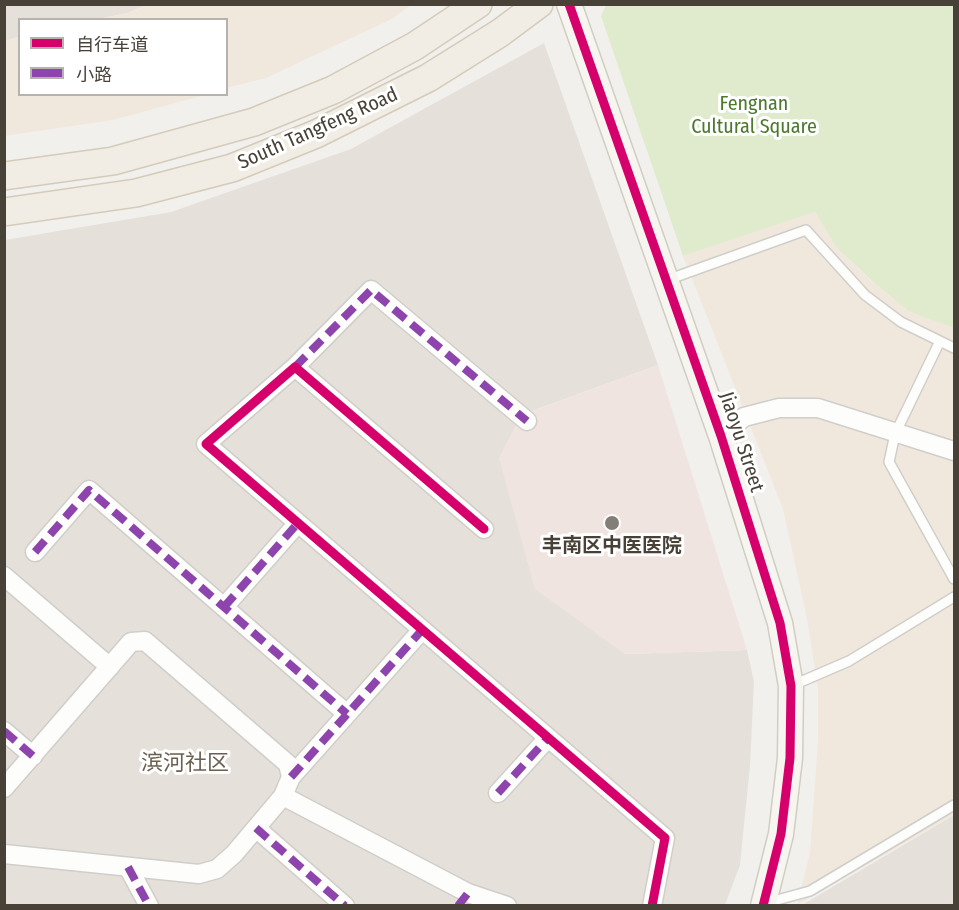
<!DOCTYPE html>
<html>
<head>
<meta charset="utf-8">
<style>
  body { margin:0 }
  #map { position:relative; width:959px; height:910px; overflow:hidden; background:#f2f0ec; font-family:"Fira Sans Condensed","Noto Sans SC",sans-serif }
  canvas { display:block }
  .frame { position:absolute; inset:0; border:6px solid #484138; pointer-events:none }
  .legend { position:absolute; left:18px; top:18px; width:210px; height:78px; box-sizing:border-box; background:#fff; border:2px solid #b6b3af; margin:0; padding:8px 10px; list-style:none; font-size:18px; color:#484138 }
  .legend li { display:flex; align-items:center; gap:12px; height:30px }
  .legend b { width:30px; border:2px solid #b6b3af }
</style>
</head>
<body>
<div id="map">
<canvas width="959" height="910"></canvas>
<div class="frame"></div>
<ul class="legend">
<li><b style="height:8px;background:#d6006c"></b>自行车道</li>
<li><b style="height:8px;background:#8e44ad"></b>小路</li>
</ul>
</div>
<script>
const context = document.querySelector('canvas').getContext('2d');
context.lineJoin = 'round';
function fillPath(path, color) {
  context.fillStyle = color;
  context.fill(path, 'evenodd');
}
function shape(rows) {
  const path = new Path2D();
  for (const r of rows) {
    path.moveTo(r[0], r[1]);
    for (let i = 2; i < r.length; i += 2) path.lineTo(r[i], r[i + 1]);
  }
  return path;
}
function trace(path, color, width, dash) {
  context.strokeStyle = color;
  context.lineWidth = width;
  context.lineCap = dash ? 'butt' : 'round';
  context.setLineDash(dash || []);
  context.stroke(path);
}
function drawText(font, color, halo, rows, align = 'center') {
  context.font = font + ' "Fira Sans Condensed","Noto Sans SC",sans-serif';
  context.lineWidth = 6;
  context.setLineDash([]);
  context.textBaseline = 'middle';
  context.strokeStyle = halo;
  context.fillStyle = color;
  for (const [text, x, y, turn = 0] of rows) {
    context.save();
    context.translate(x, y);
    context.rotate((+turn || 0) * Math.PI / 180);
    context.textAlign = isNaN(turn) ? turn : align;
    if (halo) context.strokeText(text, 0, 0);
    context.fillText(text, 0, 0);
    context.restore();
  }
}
const residential = shape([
  [4,5,147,5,127,13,98,19,20,20,19,37,5,41],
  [544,43,658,365,521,415,625,654,747,650,754,682,750,766,740,865,725,905,5,906,5,240,171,212,351,149],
  [954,815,954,905,802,905]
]);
const commercial = shape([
  [147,5,147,4,411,5,392,19,266,78,227,88,226,20,98,19,127,13],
  [19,37,20,94,205,95,113,120,5,136,5,41],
  [815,212,836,247,871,281,914,311,954,328,954,815,797,905,810,852,818,741,818,689,807,619,783,509,683,256]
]);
const medical = shape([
  [658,365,747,650,625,654,535,589,499,458,521,415]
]);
const green = shape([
  [606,5,954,5,954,328,909,311,872,281,836,247,815,212,683,256,601,16]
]);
const lane = shape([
  [667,280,806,230,865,295,901,322,954,348],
  [939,343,895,434,889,462,954,579],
  [791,686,849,661,954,597],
  [766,903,810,891,954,805]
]);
const street = shape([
  [295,367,371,290,527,421],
  [721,436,744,417,779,408,818,408,954,451],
  [484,529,295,367,206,444,665,838,652,906],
  [35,552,89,490,347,714],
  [4,576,110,667],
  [224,607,298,523],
  [4,731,33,756],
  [291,777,422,630],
  [4,788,131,642,145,641,288,764,291,777,283,796,234,854,217,869,199,874,4,854],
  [498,793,547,739],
  [283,796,468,893,507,906],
  [256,828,345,906],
  [128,867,149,906]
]);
const secondary = shape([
  [569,4,721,436,780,623,791,686,790,758,781,834,763,906]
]);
const primary = shape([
  [4,176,113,161,254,122,333,90,415,46,478,4],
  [4,212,136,193,232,168,316,134,428,78,500,33,539,4]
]);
const quiet = shape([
  [295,367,371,290,527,421],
  [35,552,89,490,347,714],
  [224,607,298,523],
  [4,731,33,756],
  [291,777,422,630],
  [498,793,547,739],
  [256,828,345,906],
  [128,867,149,906],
  [458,906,468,893]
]);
const cycleway = shape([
  [569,4,721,436,780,623,791,686,790,758,781,834,763,906],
  [484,529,295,367,206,444,665,838,652,906]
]);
const markers = [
  [612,523,8,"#847e77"]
];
const parkNames = [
  ["Fengnan",754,104],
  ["Cultural Square",754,127]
];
const streetNames = [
  ["South Tangfeng Road",318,129,-24],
  ["Jiaoyu Street",741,442,72]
];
const poiNames = [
  ["丰南区中医医院",612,546]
];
const quarterNames = [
  ["滨河社区",185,764]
];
fillPath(residential, '#e5e1da');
fillPath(commercial, '#f1e8dd');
fillPath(medical, '#f0e4e1');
fillPath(green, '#e0ebcd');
trace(lane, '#d0ceca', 12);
trace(street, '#d0ceca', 21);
trace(secondary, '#d0cdc3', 27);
trace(primary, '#d4cbba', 30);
trace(lane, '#fdfdfc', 9);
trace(street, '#fdfdfc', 18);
trace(secondary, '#f7f5ef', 24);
trace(primary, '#f1ede5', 27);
trace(quiet, '#8e44ad', 8, [15, 8]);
trace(cycleway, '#d6006c', 9);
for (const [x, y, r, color] of markers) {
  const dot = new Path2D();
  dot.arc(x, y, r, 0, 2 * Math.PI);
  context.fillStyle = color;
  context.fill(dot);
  trace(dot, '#fff', 2);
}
drawText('20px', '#4c792c', '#fff', parkNames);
drawText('20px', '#484138', '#fff', streetNames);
drawText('bold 20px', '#484138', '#fff', poiNames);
drawText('22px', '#6b5f4f', '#fff', quarterNames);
</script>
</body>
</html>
